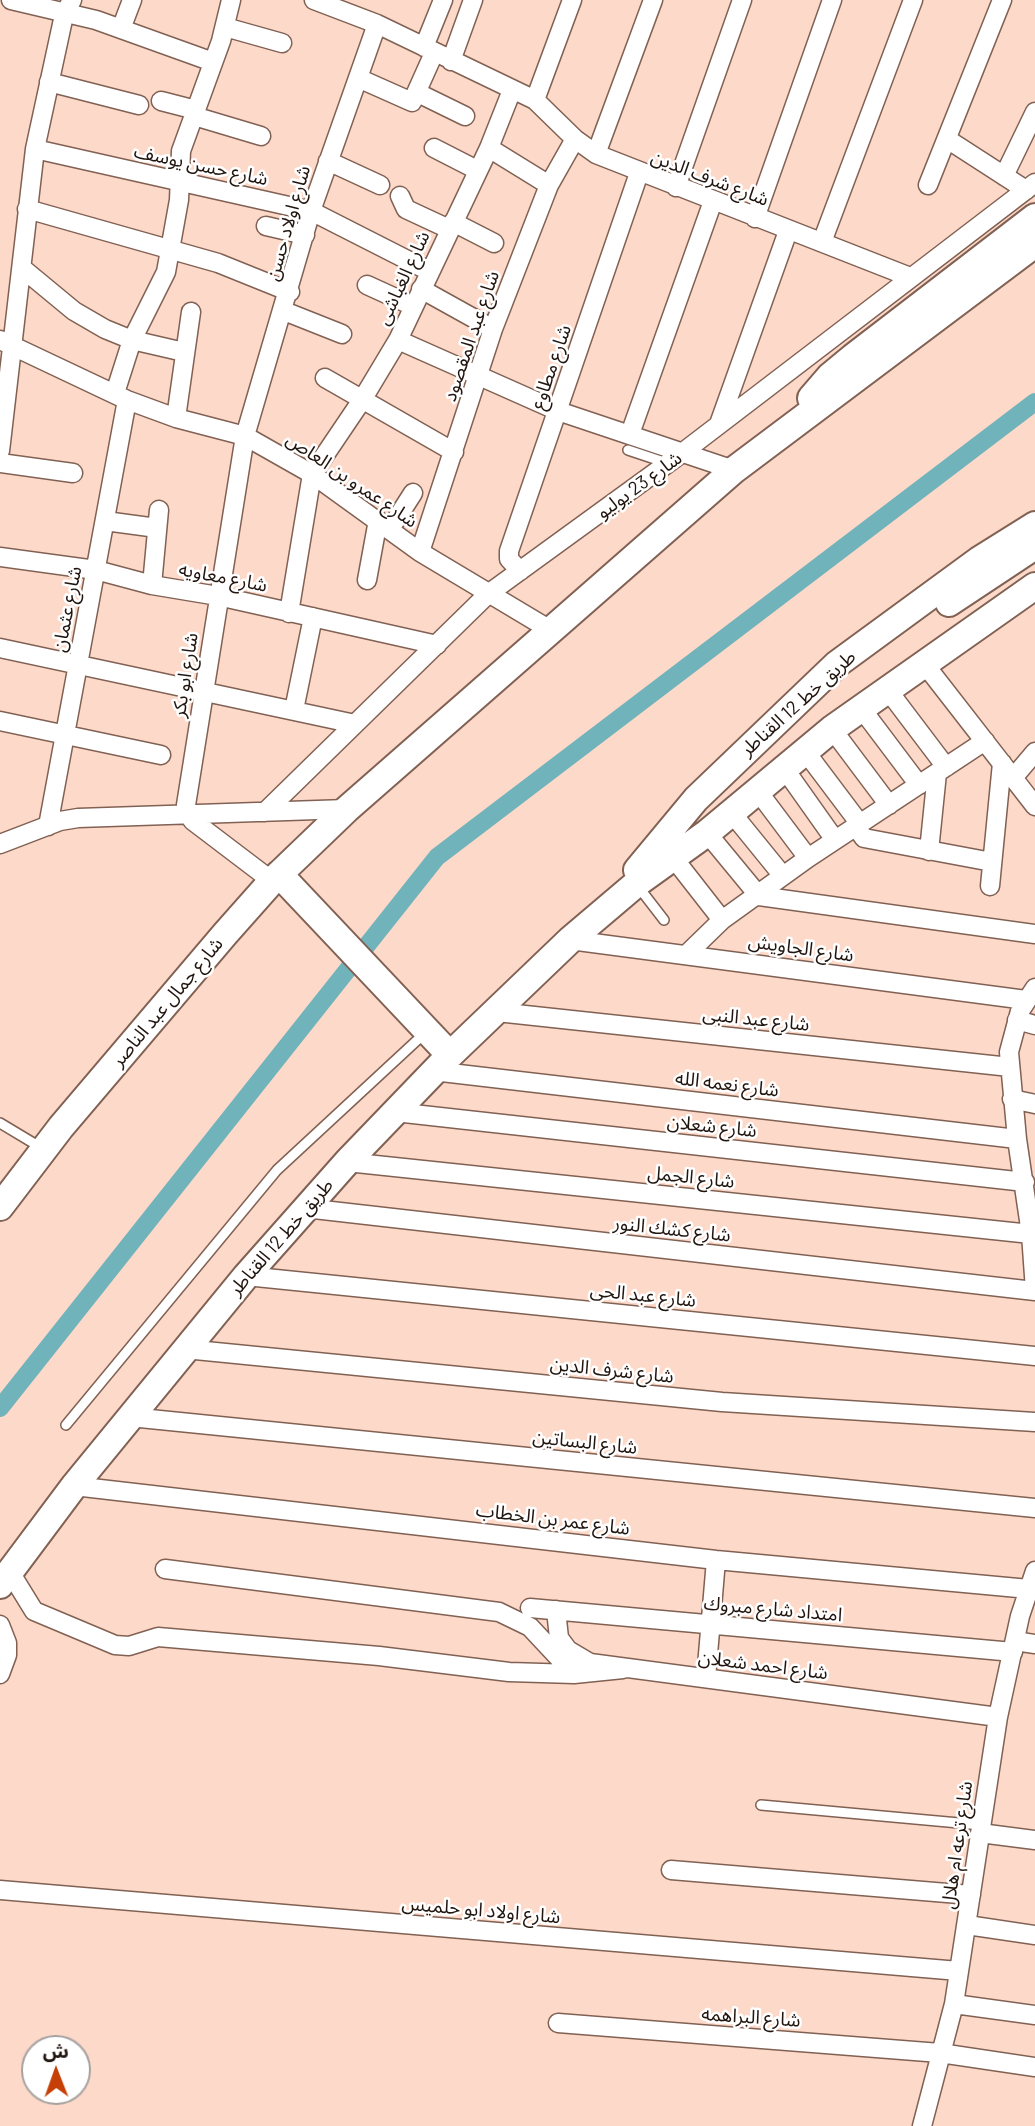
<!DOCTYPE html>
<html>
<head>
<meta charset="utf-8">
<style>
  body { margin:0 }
  #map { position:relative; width:1035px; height:2126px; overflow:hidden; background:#fdd9c9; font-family:Barlow,"Noto Sans Arabic",sans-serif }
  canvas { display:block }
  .north { position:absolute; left:21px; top:2035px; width:70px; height:70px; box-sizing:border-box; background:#fff; border:2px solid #a6a19f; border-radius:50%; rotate:359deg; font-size:19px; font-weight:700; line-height:28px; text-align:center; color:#21150f }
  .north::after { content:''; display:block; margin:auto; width:24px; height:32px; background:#c63f06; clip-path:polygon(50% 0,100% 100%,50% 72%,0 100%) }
</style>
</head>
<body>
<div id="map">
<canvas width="1035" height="2126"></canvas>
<div class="north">ش</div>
</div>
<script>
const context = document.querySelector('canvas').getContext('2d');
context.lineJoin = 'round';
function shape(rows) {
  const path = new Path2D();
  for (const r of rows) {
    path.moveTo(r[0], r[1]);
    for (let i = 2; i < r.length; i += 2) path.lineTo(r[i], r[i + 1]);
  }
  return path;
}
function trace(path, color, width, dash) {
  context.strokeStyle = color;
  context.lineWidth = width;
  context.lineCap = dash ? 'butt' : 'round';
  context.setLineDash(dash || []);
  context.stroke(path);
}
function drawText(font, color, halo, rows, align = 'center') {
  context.font = font + ' Barlow,"Noto Sans Arabic",sans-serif';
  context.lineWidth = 5;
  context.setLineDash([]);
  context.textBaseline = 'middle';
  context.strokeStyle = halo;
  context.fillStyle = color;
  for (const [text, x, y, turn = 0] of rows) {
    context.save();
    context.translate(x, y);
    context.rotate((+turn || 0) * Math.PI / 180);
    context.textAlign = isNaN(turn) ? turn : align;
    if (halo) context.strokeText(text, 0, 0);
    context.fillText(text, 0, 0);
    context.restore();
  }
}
const canal = shape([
  [0,1408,437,857,1035,402]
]);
const lane = shape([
  [628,450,667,463],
  [637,885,664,920],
  [0,1123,40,1147],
  [66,1425,277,1170,426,1032],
  [761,1805,981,1825]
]);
const street = shape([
  [11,0,96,20,213,62],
  [314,0,377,24,535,100,575,139,596,154,910,277],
  [225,27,282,43],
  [121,29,132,0],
  [424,47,443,0],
  [451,61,473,0],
  [358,78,412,102,434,53],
  [49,82,139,105],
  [418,93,465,116],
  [535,100,572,0],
  [161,101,196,110],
  [194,116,261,136],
  [947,139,1026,190],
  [434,148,477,170],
  [489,148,549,185],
  [35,149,311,211,429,271],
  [596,154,653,0],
  [328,161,380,185],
  [1004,176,1035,112],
  [928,185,1002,0],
  [676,187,742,0],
  [400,196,406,209,449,229],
  [27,209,218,263,290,292],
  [755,218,832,0],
  [453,222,494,243],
  [266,226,305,235],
  [822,242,913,0],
  [22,268,74,311,105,329,132,340,184,352],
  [367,285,413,306],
  [421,289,493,329],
  [284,311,342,334],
  [0,340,127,400,176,418,245,436,312,474,420,552,552,631],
  [398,340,558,411,734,470],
  [325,378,454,452],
  [115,393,132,340,166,272,179,200,181,151,221,41,231,0],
  [176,418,191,312],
  [719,424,788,231],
  [630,434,713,201],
  [0,451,35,149,64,15,72,0],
  [0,463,73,473],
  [105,521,157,528],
  [390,529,413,493],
  [420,552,493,329,549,185,575,139],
  [0,557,96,570,152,585,218,596,437,645],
  [520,571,509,559,509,551,639,173],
  [367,580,378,520],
  [152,585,159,510],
  [289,613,312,474,362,400,398,340,489,148,512,90],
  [0,648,355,724],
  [923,662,1035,806],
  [887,689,946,767],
  [861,708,919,785],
  [294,710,313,617],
  [0,721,161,755],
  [832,729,889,805],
  [805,751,860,824],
  [784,768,835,840],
  [1013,778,1035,752],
  [757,790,808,858],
  [265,812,488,594,682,453,1035,183],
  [731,812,783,876],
  [48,826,127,400],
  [856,827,864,838,992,862],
  [707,833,759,896,1035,934],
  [0,844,60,821,78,818,347,809],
  [929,851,937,773],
  [672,856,722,920],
  [272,881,193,821,187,813,186,805,245,436,311,211,377,24],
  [990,886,1002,763],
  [570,940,1026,1000],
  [688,953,722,920,808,858,985,741],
  [1035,988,1020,1011,1009,1052,1017,1139,1031,1234,1035,1290],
  [497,1012,1010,1067],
  [1017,1020,1035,1025],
  [433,1071,1017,1139],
  [1012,1099,1035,1104],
  [395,1112,1025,1182],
  [347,1162,1031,1234],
  [305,1208,1035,1291],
  [246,1276,1035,1356],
  [185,1349,722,1402,1035,1422],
  [130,1417,1035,1508],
  [74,1486,716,1560,1029,1589],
  [165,1569,499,1612,530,1627,574,1674],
  [10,1572,34,1611,115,1645,129,1646,158,1637,379,1656,509,1672,574,1674,623,1669],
  [530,1608,1013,1652],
  [556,1610,559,1638,568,1650,590,1663,998,1717],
  [0,1625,7,1643,7,1655,0,1674],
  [1015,1641,1035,1644],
  [706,1678,716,1560],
  [980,1833,1035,1840],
  [671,1870,971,1895],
  [0,1890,959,1971],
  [967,1925,1035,1935],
  [954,2004,1035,2015],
  [558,2023,940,2053,1035,2067],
  [922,2126,954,2004,998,1717,1020,1616,1035,1571]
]);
const secondary = shape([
  [811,398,830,376,853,357,1035,217],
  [949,603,1035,546],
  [637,870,696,799,837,664,979,560,1035,525],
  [279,874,450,1055],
  [0,1207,61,1127,225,934,272,881,347,809,734,470,1035,244],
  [0,1585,74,1486,246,1276,347,1162,450,1055,570,940,636,884,707,833,832,729,1035,586]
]);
const streetNames = [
  ["شارع حسن يوسف",201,165,12],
  ["شارع شرف الدين",710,178,21],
  ["شارع اولاد حسن",288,223,-74],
  ["شارع الغباشى",403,278,-65],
  ["شارع عبد المقصود",471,336,-71],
  ["شارع مطاوع",551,367,-71],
  ["شارع عمرو بن العاص",352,480,34],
  ["شارع 23 يوليو",639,485,-36],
  ["شارع معاويه",223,577,11],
  ["شارع عثمان",67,609,-79],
  ["شارع ابو بكر",185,675,-81],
  ["طريق خط 12 القناطر",798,703,-42],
  ["شارع الجاويش",801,948,8],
  ["شارع جمال عبد الناصر",167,1002,-50],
  ["شارع عبد النبى",756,1019,6],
  ["شارع نعمه الله",727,1084,7],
  ["شارع شعلان",712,1126,6],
  ["شارع الجمل",691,1177,6],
  ["شارع كشك النور",672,1229,6],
  ["طريق خط 12 القناطر",281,1237,-49],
  ["شارع عبد الحى",643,1295,6],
  ["شارع شرف الدين",612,1370,6],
  ["شارع البساتين",585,1442,6],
  ["شارع عمر بن الخطاب",553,1519,7],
  ["امتداد شارع مبروك",773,1609,5],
  ["شارع احمد شعلان",763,1665,7],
  ["شارع ترعه ام هلال",957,1845,-82],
  ["شارع اولاد ابو حلميس",481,1910,5],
  ["شارع البراهمه",751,2017,4]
];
trace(canal, '#71b3bb', 18);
trace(lane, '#806153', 12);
trace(street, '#806153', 21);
trace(secondary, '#806153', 30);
trace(lane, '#fff', 9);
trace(street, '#fff', 18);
trace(secondary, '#fff', 26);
drawText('19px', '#21150f', '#fff', streetNames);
</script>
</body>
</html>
